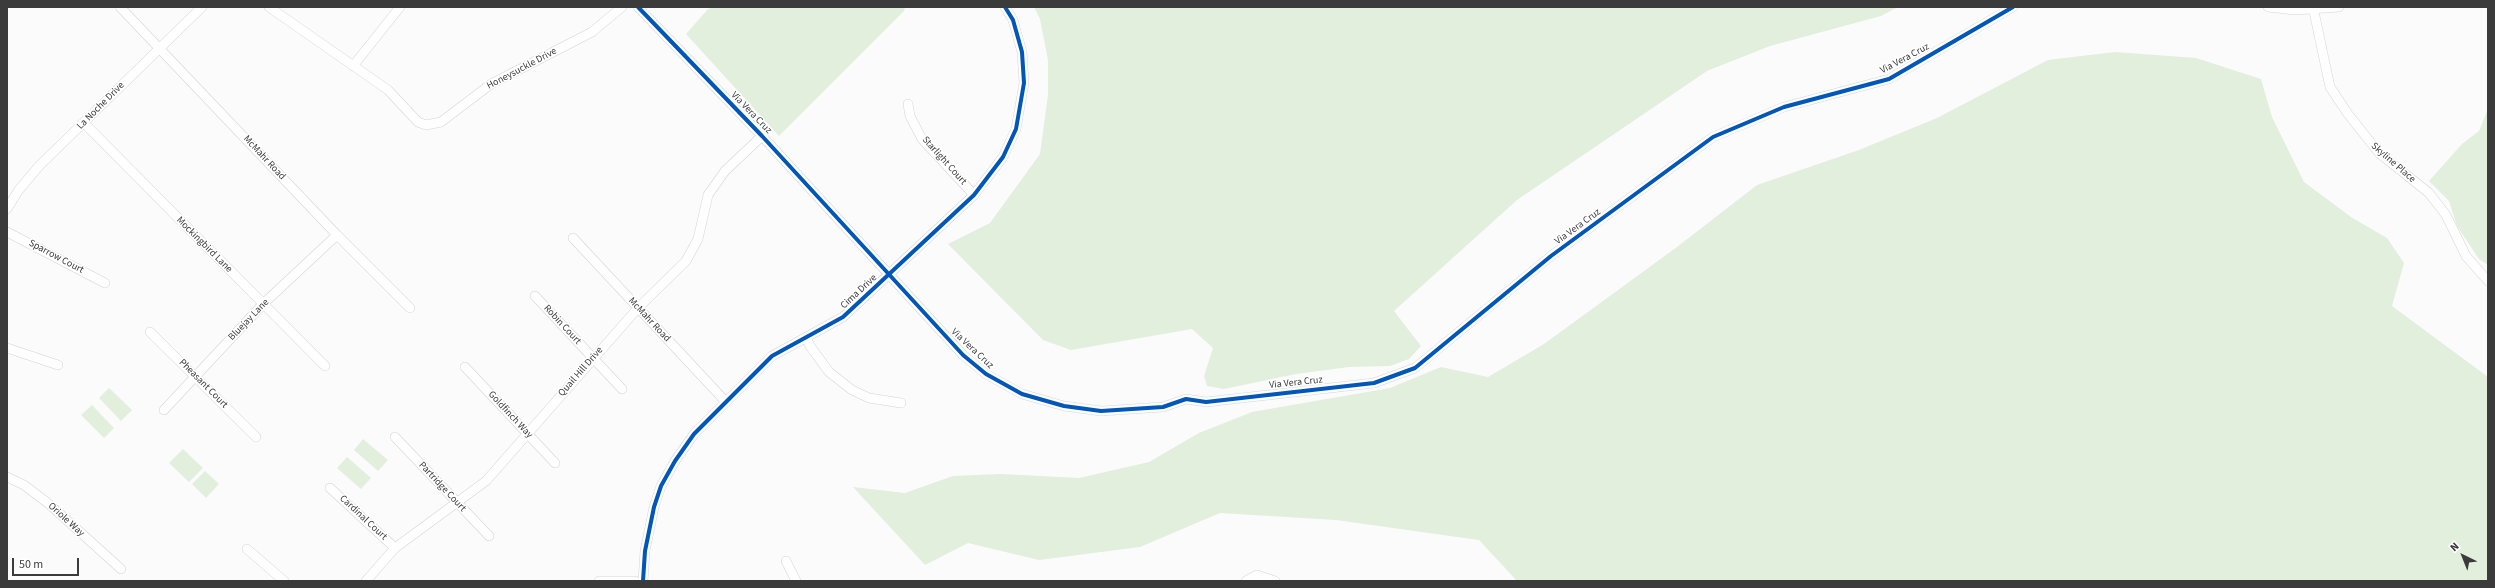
<!DOCTYPE html>
<html>
<head>
<meta charset="utf-8">
<style>
  body { margin:0 }
  #map { position:relative; width:2495px; height:588px; overflow:hidden; background:#fbfbfc; font-family:"Source Sans 3",sans-serif }
  canvas { display:block }
  .frame { position:absolute; inset:0; border:8px solid #3b3b3c; pointer-events:none }
  .north { position:absolute; left:2443px; top:536px; width:40px; height:40px; -webkit-text-stroke:3px #fff; paint-order:stroke; rotate:317deg; font-size:11px; font-weight:700; line-height:16px; text-align:center; color:#3b3b3c }
  .north::after { content:''; display:block; margin:auto; width:14px; height:18px; background:#3b3b3c; clip-path:polygon(50% 0,100% 100%,50% 72%,0 100%) }
  .scale { position:absolute; left:12px; top:558px; width:67px; height:18px; box-sizing:border-box; border:2px solid #3b3b3c; border-top:0; padding-left:5px; font-size:12px; line-height:14px; white-space:nowrap; color:#3b3b3c; -webkit-text-stroke:3px #fff; paint-order:stroke }
</style>
</head>
<body>
<div id="map">
<canvas width="2495" height="588"></canvas>
<div class="frame"></div>
<div class="north">N</div>
<div class="scale">50 m</div>
</div>
<script>
const context = document.querySelector('canvas').getContext('2d');
context.lineJoin = 'round';
function fillPath(path, color) {
  context.fillStyle = color;
  context.fill(path, 'evenodd');
}
function shape(rows) {
  const path = new Path2D();
  for (const r of rows) {
    path.moveTo(r[0], r[1]);
    for (let i = 2; i < r.length; i += 2) path.lineTo(r[i], r[i + 1]);
  }
  return path;
}
function trace(path, color, width, dash) {
  context.strokeStyle = color;
  context.lineWidth = width;
  context.lineCap = dash ? 'butt' : 'round';
  context.setLineDash(dash || []);
  context.stroke(path);
}
function drawText(font, color, halo, rows, align = 'center') {
  context.font = font + ' "Source Sans 3",sans-serif';
  context.lineWidth = 3;
  context.setLineDash([]);
  context.textBaseline = 'middle';
  context.strokeStyle = halo;
  context.fillStyle = color;
  for (const [text, x, y, turn = 0] of rows) {
    context.save();
    context.translate(x, y);
    context.rotate((+turn || 0) * Math.PI / 180);
    context.textAlign = isNaN(turn) ? turn : align;
    if (halo) context.strokeText(text, 0, 0);
    context.fillText(text, 0, 0);
    context.restore();
  }
}
const green = shape([
  [714,7,905,7,904,11,779,136,686,34,708,9],
  [1034,7,1898,7,1881,16,1770,46,1707,71,1517,200,1394,311,1421,346,1409,359,1390,366,1349,367,1296,374,1224,389,1207,386,1204,376,1213,348,1192,329,1071,350,1043,340,948,244,990,223,1040,154,1048,95,1048,60,1040,19],
  [2115,52,2196,58,2261,79,2272,117,2304,182,2351,217,2387,238,2404,263,2392,306,2488,377,2488,581,1517,581,1479,540,1336,520,1220,513,1140,547,1039,560,968,543,925,565,853,487,905,493,953,476,1001,474,1079,478,1149,462,1199,433,1252,412,1390,388,1441,367,1488,377,1544,344,1677,247,1757,185,1859,150,1937,118,2048,60],
  [2488,109,2488,265,2479,259,2457,226,2449,201,2429,181,2462,144,2479,131],
  [109,388,132,410,121,421,99,398],
  [92,405,114,428,104,438,81,415],
  [363,439,388,460,378,471,354,450],
  [183,449,203,468,189,482,169,463],
  [347,457,371,478,361,489,337,468],
  [205,471,219,484,206,498,192,484]
]);
const street = shape([
  [120,7,337,235,410,308],
  [269,7,388,90,418,122,426,125,441,122,491,84,592,32,622,7],
  [638,7,762,136,963,355,986,374,1022,394,1064,406,1101,411,1163,407,1186,399,1206,402,1374,383,1415,368,1551,256,1713,137,1784,107,1889,79,2013,7],
  [2268,7,2295,10,2339,7],
  [2313,7,2330,87,2348,114,2379,153,2429,193,2446,215,2466,256,2488,281],
  [353,66,400,7],
  [908,104,910,116,922,139,974,195],
  [84,123,325,366],
  [7,209,18,191,39,166,202,7],
  [7,232,105,283],
  [573,238,726,402],
  [535,296,622,389],
  [150,332,256,437],
  [806,337,810,346,829,372,852,390,869,398,901,403],
  [7,348,58,365],
  [465,367,555,463],
  [164,410,263,304,337,235],
  [395,437,489,536],
  [7,477,24,485,49,504,121,569],
  [330,488,395,548],
  [247,549,284,581],
  [786,561,796,581],
  [366,581,395,548,486,481,638,308,686,261,698,239,708,195,725,171,762,136],
  [599,581,635,581],
  [643,581,645,551,654,507,661,486,675,461,694,434,772,356,843,317,974,195,1003,157,1016,129,1024,83,1022,52,1013,20,1005,7],
  [1246,581,1257,575,1275,581]
]);
const cycleway = shape([
  [638,7,762,136,963,355,986,374,1022,394,1064,406,1101,411,1163,407,1186,399,1206,402,1374,383,1415,368,1551,256,1713,137,1784,107,1889,79,2013,7],
  [643,581,645,551,654,507,661,486,675,461,694,434,772,356,843,317,974,195,1003,157,1016,129,1024,83,1022,52,1013,20,1005,7]
]);
const streetNames = [
  ["Via Vera Cruz",1905,59,-28],
  ["Honeysuckle Drive",522,69,-28],
  ["La Noche Drive",101,106,-45],
  ["Via Vera Cruz",751,113,46],
  ["McMahr Road",264,158,47],
  ["Starlight Court",944,161,48],
  ["Skyline Place",2393,163,41],
  ["Via Vera Cruz",1578,227,-36],
  ["Mockingbird Lane",204,245,45],
  ["Sparrow Court",56,257,28],
  ["Cima Drive",859,292,-43],
  ["Bluejay Lane",249,320,-46],
  ["McMahr Road",649,320,47],
  ["Robin Court",562,325,47],
  ["Via Vera Cruz",972,349,43],
  ["Quail Hill Drive",581,372,-49],
  ["Via Vera Cruz",1296,383,-6],
  ["Pheasant Court",203,384,45],
  ["Goldfinch Way",510,415,47],
  ["Partridge Court",442,487,47],
  ["Cardinal Court",363,518,43],
  ["Oriole Way",66,520,42]
];
fillPath(green, '#e1efdc');
trace(street, '#d4d4d6', 10);
trace(street, '#fefeff', 9);
trace(cycleway, '#0057b8', 4);
drawText('10px', '#3b3b3c', '#fff', streetNames);
</script>
</body>
</html>
